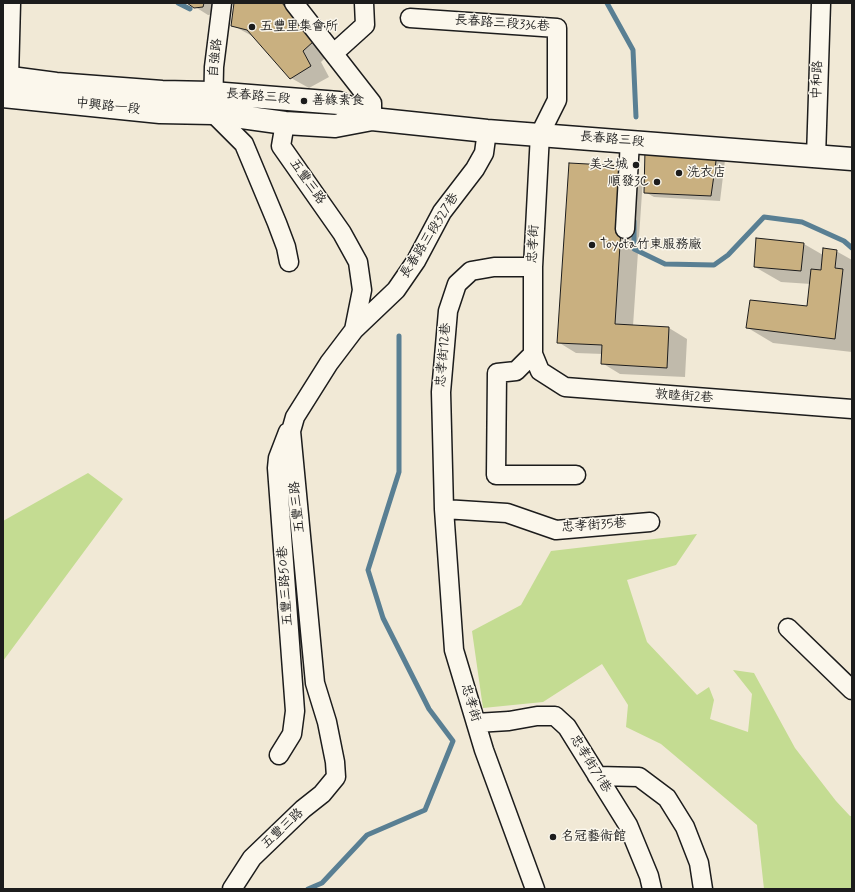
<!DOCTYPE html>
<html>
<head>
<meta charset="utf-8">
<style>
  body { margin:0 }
  #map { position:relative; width:855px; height:892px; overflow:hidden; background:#f1e9d6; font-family:Mynerve,sans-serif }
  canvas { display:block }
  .frame { position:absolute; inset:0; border:4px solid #1c1c1c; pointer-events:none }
</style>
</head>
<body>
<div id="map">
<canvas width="855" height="892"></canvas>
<div class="frame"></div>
</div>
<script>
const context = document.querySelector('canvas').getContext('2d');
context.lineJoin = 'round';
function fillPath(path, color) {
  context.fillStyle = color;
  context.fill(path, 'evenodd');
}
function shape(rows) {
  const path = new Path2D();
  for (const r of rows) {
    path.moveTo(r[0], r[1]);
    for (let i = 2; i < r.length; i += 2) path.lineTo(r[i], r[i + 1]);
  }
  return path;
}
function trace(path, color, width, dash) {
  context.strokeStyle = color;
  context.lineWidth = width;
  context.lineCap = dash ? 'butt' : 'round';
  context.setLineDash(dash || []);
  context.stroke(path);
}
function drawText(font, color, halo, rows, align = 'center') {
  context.font = font + ' Mynerve,"LXGW WenKai TC",sans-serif';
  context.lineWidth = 3;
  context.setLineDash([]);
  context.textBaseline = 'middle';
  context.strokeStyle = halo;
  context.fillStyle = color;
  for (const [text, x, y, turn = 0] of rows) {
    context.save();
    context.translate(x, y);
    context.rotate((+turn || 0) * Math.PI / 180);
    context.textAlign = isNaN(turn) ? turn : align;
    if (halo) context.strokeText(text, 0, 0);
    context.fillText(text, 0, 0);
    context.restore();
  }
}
const green = shape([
  [88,473,123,499,3,661,3,521],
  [697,534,676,565,627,580,647,642,697,695,709,687,714,700,710,719,748,732,752,694,733,670,754,673,795,748,836,801,850,816,852,816,852,889,764,889,757,825,661,744,626,727,628,705,602,664,543,702,483,708,472,631,521,605,551,551]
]);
const shadow = shape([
  [189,3,218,3,217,14,208,15],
  [235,3,291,3,331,52,321,62,329,77,309,88,291,78,254,37,232,25],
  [646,151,725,160,720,201,654,197,645,192],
  [625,167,643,178,633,326,669,328,687,339,685,377,620,374,602,363,603,354,576,353,558,342],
  [804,244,823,255,836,251,852,260,852,352,773,343,748,328,808,308,811,284,781,282,755,267]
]);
const stream = shape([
  [178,3,190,9],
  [607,3,633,50,636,117],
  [634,221,634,249,665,264,714,265,728,255,764,217,802,222,844,241,852,248],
  [308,889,322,883,367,835,425,810,453,741,429,709,383,618,368,570,399,472,399,336]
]);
const building = shape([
  [187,3,204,3,203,7,194,8,187,3],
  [234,3,282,3,314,41,303,51,311,66,290,79,247,30,231,26,234,3],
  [645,150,717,154,711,196,644,193,645,150],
  [569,163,625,166,615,324,669,327,667,368,601,364,602,345,557,343,569,163],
  [756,238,804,243,801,271,754,267,756,238],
  [823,248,837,250,835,268,843,269,835,339,746,328,750,300,807,306,811,269,821,270,823,248]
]);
const minor = shape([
  [222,3,214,67,213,113,244,144,277,223,286,247,289,262],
  [294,3,372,103,372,119],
  [410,18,557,28,557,100,540,134,533,267,533,354,540,371,565,387,852,409],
  [334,53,365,25,364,3],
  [9,78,11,3],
  [816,157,821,3],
  [625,229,630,141],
  [533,267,494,267,471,271,457,284,448,311,441,392,444,509,454,650,484,750,535,889],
  [354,330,396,290,416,261,442,212,475,169,484,153,487,131],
  [533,354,516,371,497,373,496,475,576,475],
  [444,509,507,513,556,530,650,522],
  [788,628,852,690],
  [476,723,509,721,537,716,555,716,567,727,628,825,649,876,652,889],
  [279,755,292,734,295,711,277,468,278,458,288,432],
  [597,776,639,777,667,798,685,827,699,863,703,889],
  [232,889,252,858,303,809,322,794,336,777,335,762,327,722,315,683,291,431,295,417,329,363,354,330,362,290,358,262,342,233,281,146,285,123]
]);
const major = shape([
  [3,77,56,84,162,92,212,93,339,103,372,119],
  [3,96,160,112,213,113,285,123,335,126,372,119,487,131,852,159]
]);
const markers = [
  [252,27,4,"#1c1c1c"],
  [304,101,4,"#1c1c1c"],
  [636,165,4,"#1c1c1c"],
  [679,173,4,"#1c1c1c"],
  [657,182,4,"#1c1c1c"],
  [592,245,4,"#1c1c1c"],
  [553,837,4,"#1c1c1c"]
];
const streetNames = [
  ["長春路三段336巷",502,24,4],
  ["自強路",216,58,-84],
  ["中和路",818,80,-88],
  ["長春路三段",258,97,5],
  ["中興路一段",108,107,6],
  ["長春路三段",612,140,5],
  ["五豐三路",307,182,55],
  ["長春路三段327巷",430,236,-58],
  ["忠孝街",534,244,-87],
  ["忠孝街12巷",444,355,-85],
  ["敦睦街2巷",684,397,4],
  ["五豐三路",298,507,-96],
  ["忠孝街35巷",594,526,-4],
  ["五豐三路50巷",286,586,-94],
  ["忠孝街",470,703,73],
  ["忠孝街71巷",590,764,58],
  ["五豐三路",283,829,-43]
];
const poiNames = [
  ["五豐里集會所",260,27],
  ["善緣素食",312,101],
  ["美之城",628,165,"right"],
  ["洗衣店",687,173],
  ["順發3C",649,182,"right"],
  ["Toyota竹東服務廠",600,245],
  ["名冠藝術館",561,837]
];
fillPath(green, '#c4dc92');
fillPath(shadow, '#0003');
trace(stream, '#597f93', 5);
fillPath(building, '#c9b080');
trace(building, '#1c1c1c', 1);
trace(minor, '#1c1c1c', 21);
trace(major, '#1c1c1c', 25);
trace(minor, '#fbf7ec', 18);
trace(major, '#fbf7ec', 22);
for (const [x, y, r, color] of markers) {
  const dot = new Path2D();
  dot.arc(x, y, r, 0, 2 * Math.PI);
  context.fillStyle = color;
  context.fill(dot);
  trace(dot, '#fbf7ec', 1.5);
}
drawText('13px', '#1c1c1c', '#fbf7ec', streetNames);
drawText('13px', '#1c1c1c', '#fbf7ec', poiNames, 'left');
</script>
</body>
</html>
